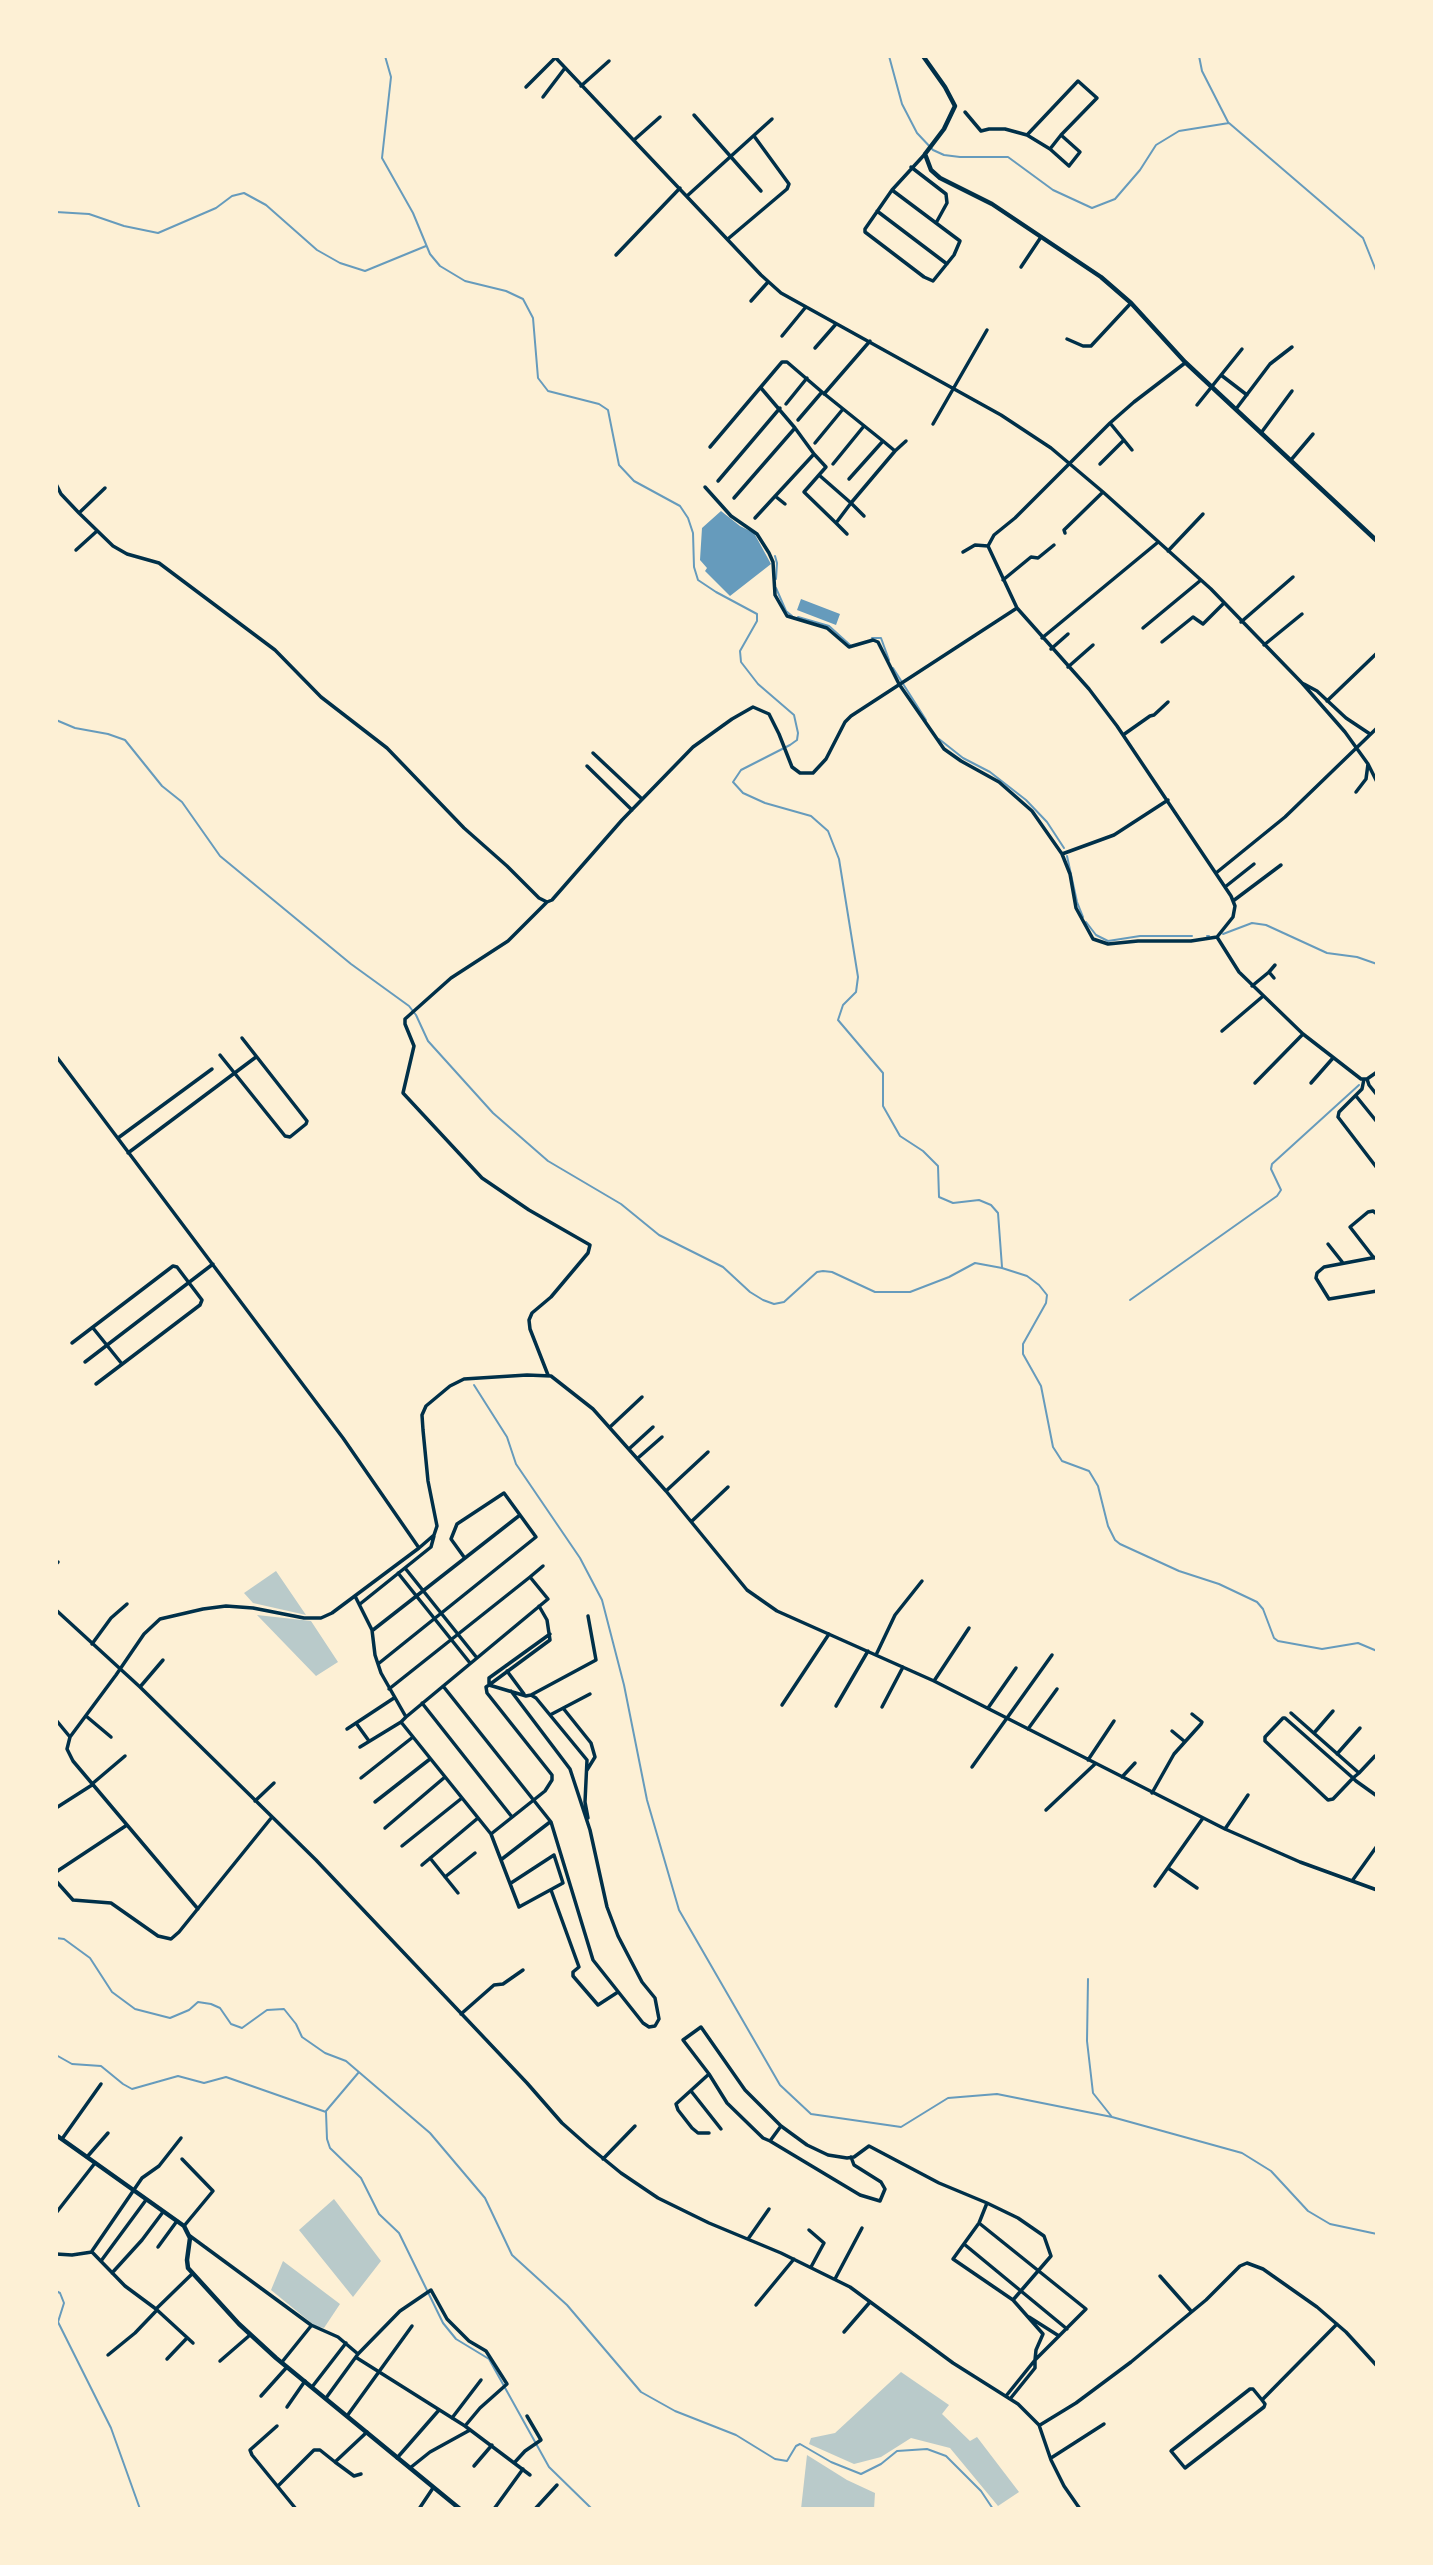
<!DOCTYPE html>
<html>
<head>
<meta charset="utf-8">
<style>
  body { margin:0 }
  #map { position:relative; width:1433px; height:2565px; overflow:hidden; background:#fdf0d5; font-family:Poppins,sans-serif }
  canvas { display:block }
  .frame { position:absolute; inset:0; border:58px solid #fdf0d5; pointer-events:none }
</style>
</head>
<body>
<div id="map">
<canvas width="1433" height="2565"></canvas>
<div class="frame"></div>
</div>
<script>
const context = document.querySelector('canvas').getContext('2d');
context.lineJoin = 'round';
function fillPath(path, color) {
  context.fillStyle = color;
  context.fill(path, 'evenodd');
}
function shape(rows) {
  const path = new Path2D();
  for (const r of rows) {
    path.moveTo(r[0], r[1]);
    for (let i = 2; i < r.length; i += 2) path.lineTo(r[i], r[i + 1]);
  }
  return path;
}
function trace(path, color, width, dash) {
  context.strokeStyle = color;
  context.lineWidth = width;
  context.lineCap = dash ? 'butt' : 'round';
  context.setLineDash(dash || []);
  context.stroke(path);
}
const green = shape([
  [276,1571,306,1615,253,1603,244,1593],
  [257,1615,311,1621,338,1662,316,1676],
  [334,2199,381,2261,353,2297,299,2230],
  [283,2261,340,2304,324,2328,315,2326,271,2290],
  [901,2372,949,2405,942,2414,970,2441,977,2437,1019,2492,998,2506,950,2448,911,2438,881,2457,854,2464,809,2444,811,2438,835,2433],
  [807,2455,847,2480,875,2493,874,2509,801,2509]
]);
const water = shape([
  [721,511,740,526,754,533,771,564,730,596,705,571,707,568,700,560,702,528],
  [801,599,840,614,836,625,797,610]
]);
const stream = shape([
  [385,56,391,77,382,158,413,213,430,254,440,266,465,281,506,291,523,299,533,318,538,378,548,391,599,404,608,410,619,465,634,481,680,506,688,518,693,533,694,567,698,580,716,592,757,614,757,621,740,651,741,662,758,684,794,715,798,733,797,740,790,745,741,770,733,782,743,793,765,803,811,816,828,831,839,859,858,977,856,992,843,1005,838,1020,883,1073,883,1106,900,1136,923,1151,938,1166,939,1197,953,1203,979,1200,991,1205,998,1213,1002,1267],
  [889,56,902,104,917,133,933,150,944,155,960,157,1008,157,1053,190,1092,208,1115,199,1140,170,1156,145,1179,131,1229,123,1363,238,1377,273],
  [1199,56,1202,71,1228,122],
  [56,212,89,214,124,226,158,233,216,208,232,196,244,193,266,205,317,250,340,263,365,271,426,246],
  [775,556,777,563,776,579],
  [776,588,786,611,792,616],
  [798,617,829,626,850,645],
  [872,638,881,638,889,660],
  [893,668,926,720],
  [56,720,75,728,108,734,125,740,162,786,182,802,220,856,351,964,409,1006,416,1015,428,1041,493,1113,548,1161,621,1204,659,1235,723,1267,750,1292,763,1300,774,1304,784,1302,817,1272,823,1271,832,1272,875,1292,910,1292,949,1277,975,1263,1002,1268,1027,1276,1039,1285,1047,1295,1046,1303,1023,1344,1023,1354,1041,1386,1053,1447,1062,1461,1089,1471,1098,1486,1108,1526,1115,1540,1120,1544,1179,1571,1219,1584,1257,1602,1263,1609,1274,1638,1278,1641,1322,1649,1358,1643,1377,1651],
  [939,739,963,758,990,772,1026,800,1047,822,1064,848],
  [1067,856,1077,902,1083,917],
  [1086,922,1096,935,1108,941,1140,936,1192,936],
  [1223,934,1252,923,1266,925,1327,953,1357,957,1377,964],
  [1207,936,1209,936],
  [1130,1300,1277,1196,1281,1190,1271,1169,1272,1164,1359,1085],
  [474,1385,507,1437,516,1464,580,1558,602,1600,624,1685,647,1800,679,1910,780,2085,811,2114,901,2127,948,2098,997,2094,1112,2117],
  [56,1938,64,1939,90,1958,112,1992,135,2009,170,2018,189,2010,198,2002,211,2004,220,2008,231,2024,242,2028,267,2010,284,2009,296,2024,302,2037,325,2053,346,2061,430,2133,485,2198,512,2255,567,2305,641,2392,675,2411,736,2435,775,2459,787,2461,796,2446,800,2444,831,2462,861,2474,881,2464,897,2451,927,2449,946,2456,981,2491,993,2509],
  [1088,1979,1087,2041,1093,2093,1112,2117,1242,2153,1271,2171,1308,2211,1330,2224,1377,2234],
  [56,2055,72,2064,101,2066,123,2084,132,2089,178,2076,204,2083,226,2077,326,2112,327,2139,330,2148,361,2178,379,2214,399,2233,443,2323,456,2339,489,2359,549,2467,592,2509],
  [326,2111,359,2072],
  [56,2291,60,2293,64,2303,58,2322,111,2428,140,2509]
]);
const minor = shape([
  [554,56,761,275,781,293,1001,415,1051,448,1103,492,1211,589,1302,683,1345,732,1368,764,1377,782],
  [581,86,609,61],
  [526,87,555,58],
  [543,97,565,68],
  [965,112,981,131,989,129,1005,129,1027,135,1050,149,1069,166,1080,152,1061,135,1097,98,1078,81,1027,135],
  [694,115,761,191],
  [634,140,660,117],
  [1050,149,1061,135],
  [911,167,946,194,947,203,936,223],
  [892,190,960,241,954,255,933,281,924,277,865,232,865,229,892,190,925,154],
  [687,196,772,119],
  [877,211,947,264],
  [729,238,787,189,789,184,754,136],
  [616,255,680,188],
  [1021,267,1041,237],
  [751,301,768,282],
  [782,336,805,308],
  [1067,339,1083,346,1091,346,1131,303],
  [815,348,836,324],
  [1185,363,1134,402,1110,423,1015,518,994,535,988,546,1017,608,1089,689,1117,726,1231,896,1235,906,1233,917,1217,937],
  [1221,375,1247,395],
  [824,394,870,341],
  [786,404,807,378],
  [1197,405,1242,349],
  [1236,409,1270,364,1292,347],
  [798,420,822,392,883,441,849,479],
  [1110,423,1132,450],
  [933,424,987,330],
  [1261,433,1292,391],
  [815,443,843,409],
  [710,447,782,362,787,362,822,392],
  [895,451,906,441],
  [814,454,826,467,804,492,836,523,851,503,864,516],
  [1291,460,1313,434],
  [833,464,864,426],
  [1100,464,1124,440],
  [819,475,851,503,895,451,883,441],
  [718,481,780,408],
  [56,484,61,494,79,513,113,546,127,554,159,563,275,650,321,697,387,748,464,828,507,866,539,898,547,902,552,900,622,820,693,747,732,719,753,707,769,714,779,734,792,767,800,773,813,773,826,759,845,722,851,716,1017,608],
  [705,487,731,516,757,534,769,553,773,562,775,595,787,616,827,628,849,647,873,640,878,642,899,684,944,749,961,761,999,782,1032,811,1062,854,1070,874,1076,908,1093,939,1108,944,1138,941,1191,941,1217,937,1239,972,1303,1034,1361,1079,1367,1079,1377,1072],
  [775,496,785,504],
  [734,498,795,428,761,388],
  [79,513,105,488],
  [755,518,814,454,795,428],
  [836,523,847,534],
  [1065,533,1064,530,1103,492],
  [76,550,97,531],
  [1168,551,1203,514],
  [963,552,975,545,988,546],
  [1003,580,1031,557,1038,558,1054,545],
  [1241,622,1293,577],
  [1143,628,1201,580],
  [1042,638,1157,543],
  [1162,642,1193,617,1203,624,1224,603],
  [1264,645,1302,614],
  [1051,649,1068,634],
  [1068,667,1093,645],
  [1304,684,1317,691,1346,718,1370,734],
  [1327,701,1377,653],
  [1123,735,1150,716,1154,715,1168,702],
  [593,753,642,799],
  [587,766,632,810],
  [1356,792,1366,779,1368,764],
  [1062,854,1114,835,1168,800],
  [1216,873,1285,817,1377,728],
  [1225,887,1254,864],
  [1233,901,1281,865],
  [547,902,508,941,451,978,405,1019,405,1024,414,1046,403,1093,482,1178,529,1210,590,1245,588,1253,551,1297,532,1313,529,1320,530,1329,548,1375],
  [1269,972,1275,965],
  [1252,986,1269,972,1274,978],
  [1222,1031,1262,997],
  [220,1055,285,1136,290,1137,306,1124,307,1121,242,1038],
  [56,1056,343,1438,419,1548],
  [1364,1079,1362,1089,1339,1112,1338,1117,1377,1168],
  [1367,1079,1369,1085,1377,1095],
  [1255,1083,1303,1034],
  [1311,1083,1333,1058],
  [1356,1096,1377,1122],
  [118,1138,212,1069],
  [128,1153,256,1057],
  [1328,1244,1343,1263],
  [1377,1257,1324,1267,1317,1273,1316,1278,1329,1299,1377,1291],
  [1374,1258,1350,1227,1368,1212,1373,1211,1377,1214],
  [93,1328,122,1364],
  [72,1343,173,1266,177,1267,202,1300,200,1305,96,1384],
  [85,1362,213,1264],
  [610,1427,642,1397],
  [630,1448,653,1427],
  [638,1458,662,1437],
  [666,1491,708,1452],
  [692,1521,728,1487],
  [56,1564,58,1562],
  [405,1568,477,1658],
  [398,1573,470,1663],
  [530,1577,543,1566],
  [355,1596,372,1630,375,1655,381,1673,406,1717,401,1722,491,1834,519,1907,563,1883,554,1855,511,1883],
  [360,1604,431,1547,434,1536],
  [56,1610,140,1687,316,1860,527,2083,562,2123,588,2146,621,2173,658,2198,709,2223,781,2253,850,2287,953,2363,1018,2404,1039,2425,1051,2460,1064,2486,1080,2509],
  [373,1630,520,1515],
  [92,1644,111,1618,127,1604],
  [876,1655,895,1615,922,1581],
  [378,1664,536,1537,504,1493,457,1524,451,1539,464,1557],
  [507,1671,524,1694],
  [934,1681,969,1628],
  [489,1685,526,1696,531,1695,536,1698,587,1760,585,1802,588,1818],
  [489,1685,550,1640,547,1620,539,1606],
  [443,1686,551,1822,593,1960,643,2023,649,2027,655,2026,659,2019,655,1998,642,1982,618,1936,607,1907,590,1830,570,1769,511,1691],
  [140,1687,163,1660],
  [389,1689,530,1577,548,1599,406,1717],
  [531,1695,596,1660,588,1616],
  [422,1703,512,1817],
  [782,1705,829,1634],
  [836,1706,868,1651],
  [882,1707,903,1667],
  [563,1708,591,1743,595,1757,587,1770],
  [988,1708,1016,1668],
  [1291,1713,1359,1773,1353,1778,1333,1799,1328,1800,1265,1741,1265,1737,1283,1718,1285,1718,1353,1778,1356,1781,1377,1796],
  [550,1715,590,1694],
  [86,1716,111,1737],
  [56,1720,70,1737],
  [356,1723,369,1741],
  [347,1729,394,1698],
  [1028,1729,1057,1689],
  [1172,1731,1184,1741],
  [1314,1733,1333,1711],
  [360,1747,401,1722],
  [1337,1754,1360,1728],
  [1088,1760,1114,1721],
  [972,1767,1052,1655],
  [1359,1773,1375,1756],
  [1122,1777,1135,1763],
  [361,1778,413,1737],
  [92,1784,125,1756],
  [1152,1793,1174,1754,1201,1724,1202,1722,1192,1714],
  [255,1801,274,1783],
  [375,1802,430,1759],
  [56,1808,92,1785],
  [1046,1810,1095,1764],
  [385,1828,445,1777],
  [1225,1829,1248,1795],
  [491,1834,545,1791,552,1780,552,1775,487,1693,486,1687,489,1685,489,1678,550,1634],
  [402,1846,462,1798],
  [430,1858,458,1893],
  [502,1859,550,1822],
  [422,1865,478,1818],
  [1168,1868,1197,1888],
  [56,1872,127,1825],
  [445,1877,475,1853],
  [56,1881,73,1900,111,1903,158,1936,171,1939,179,1932,272,1817],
  [1352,1881,1377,1846],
  [1155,1886,1203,1818],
  [551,1890,579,1967,573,1972,573,1976,598,2005,618,1992],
  [198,1909,73,1761,67,1749,70,1737,116,1675,144,1634,160,1619,203,1609,226,1606,253,1608,304,1618,321,1618,332,1613,419,1548,434,1535,437,1526,428,1481,423,1430,422,1415,426,1406,450,1386,464,1379,527,1375,551,1376,593,1409,666,1491,747,1590,777,1611,934,1681,1225,1829,1300,1862,1377,1890],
  [461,2014,494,1985,503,1984,523,1970],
  [709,2074,727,2103,763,2138,770,2141,781,2126],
  [691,2091,721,2129],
  [709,2133,698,2133,692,2128,678,2110,676,2104,709,2074,683,2040,701,2027,745,2090,781,2126,807,2145,828,2155,847,2158,854,2157,869,2146,939,2183,987,2203],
  [62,2139,101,2084],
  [770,2141,860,2195,880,2201,885,2189,881,2182,854,2165,851,2157],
  [87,2157,108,2133],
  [182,2159,213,2191,184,2226],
  [603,2159,635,2126],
  [56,2213,95,2163],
  [979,2223,1086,2309,1035,2360,1035,2368,1010,2399],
  [809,2230,824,2243,811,2267],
  [190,2236,311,2325,338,2337,358,2354],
  [748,2239,769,2209],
  [964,2244,1067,2329],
  [158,2247,177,2221],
  [92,2251,142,2178,159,2166,181,2138],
  [56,2254,72,2255,92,2252,125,2286,156,2309,193,2343],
  [101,2261,146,2200],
  [112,2273,142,2240,163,2212],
  [1160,2276,1191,2311],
  [835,2279,862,2228],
  [756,2305,794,2259],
  [156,2309,192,2274],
  [1029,2317,1059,2336],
  [844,2332,870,2302],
  [108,2355,135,2333,157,2310],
  [357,2358,465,2426,530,2475],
  [167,2359,187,2338],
  [220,2361,250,2335],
  [282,2362,311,2326],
  [312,2387,346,2343],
  [261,2396,287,2367],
  [1006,2396,1035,2360,1036,2350,1043,2334,1013,2300,953,2259,979,2223,987,2203,1018,2218,1044,2236,1051,2256,1013,2300],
  [326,2398,358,2354,400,2311,431,2290,447,2319,469,2341,486,2351,507,2384,480,2408,465,2426],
  [1262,2400,1265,2404,1264,2407,1185,2468,1171,2451,1250,2389,1253,2389,1262,2400,1337,2324],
  [287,2407,305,2381],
  [347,2416,412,2326],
  [452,2418,481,2380],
  [1040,2425,1076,2403,1131,2362,1206,2300,1240,2266,1247,2263,1263,2269,1317,2307,1346,2332,1377,2366],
  [277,2426,250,2450,252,2455,296,2509],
  [397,2458,439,2410],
  [1051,2458,1104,2424],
  [335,2462,354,2476,361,2474],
  [515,2462,525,2451,541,2440,527,2416],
  [474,2466,492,2445],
  [410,2468,430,2452,470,2430],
  [278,2486,314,2450,320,2450,335,2462,367,2432],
  [419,2509,433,2488],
  [494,2509,523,2469],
  [535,2509,557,2485]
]);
const tertiary = shape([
  [923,56,945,87,955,106,944,129,925,154,931,170,940,178,992,204,1101,277,1131,303,1185,362,1377,541],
  [56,2135,184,2226,190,2238,187,2260,188,2268,239,2324,276,2358,460,2509]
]);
fillPath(green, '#b9caca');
fillPath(water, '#669bbc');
trace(stream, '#669bbc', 2);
trace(minor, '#003049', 3.5);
trace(tertiary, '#003049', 4.5);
</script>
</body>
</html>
